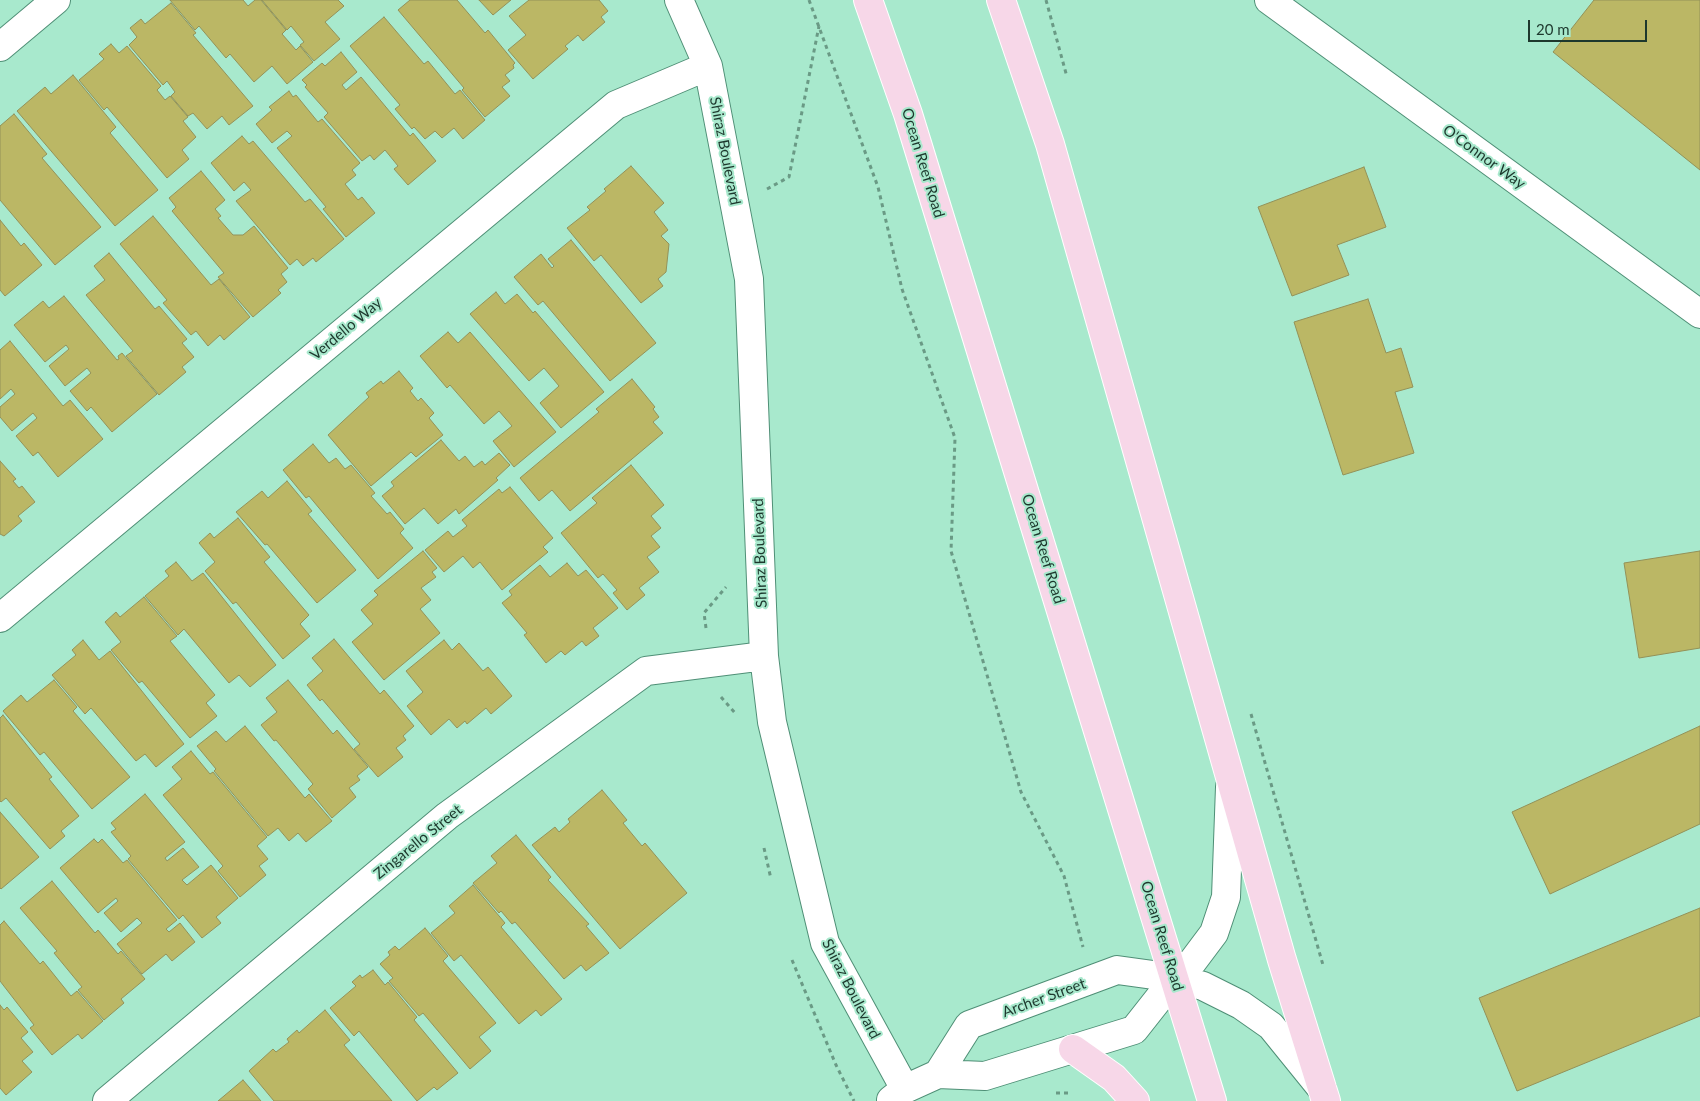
<!DOCTYPE html>
<html>
<head>
<meta charset="utf-8">
<style>
  body { margin:0 }
  #map { position:relative; width:1700px; height:1101px; overflow:hidden; background:#a8e9cd; font-family:Lato,sans-serif }
  canvas { display:block }
  .scale { position:absolute; left:1528px; top:20px; width:119px; height:22px; box-sizing:border-box; border:2px solid #1d382d; border-top:0; padding-left:6px; font-size:15px; line-height:18px; white-space:nowrap; color:#1d382d; -webkit-text-stroke:4px #a8e9cd; paint-order:stroke }
</style>
</head>
<body>
<div id="map">
<canvas width="1700" height="1101"></canvas>
<div class="scale">20 m</div>
</div>
<script>
const context = document.querySelector('canvas').getContext('2d');
context.lineJoin = 'round';
function fillPath(path, color) {
  context.fillStyle = color;
  context.fill(path, 'evenodd');
}
function shape(rows) {
  const path = new Path2D();
  for (const r of rows) {
    path.moveTo(r[0], r[1]);
    for (let i = 2; i < r.length; i += 2) path.lineTo(r[i], r[i + 1]);
  }
  return path;
}
function trace(path, color, width, dash) {
  context.strokeStyle = color;
  context.lineWidth = width;
  context.lineCap = dash ? 'butt' : 'round';
  context.setLineDash(dash || []);
  context.stroke(path);
}
function drawText(font, color, halo, rows, align = 'center') {
  context.font = font + ' Lato,sans-serif';
  context.lineWidth = 4;
  context.setLineDash([]);
  context.textBaseline = 'middle';
  context.strokeStyle = halo;
  context.fillStyle = color;
  for (const [text, x, y, turn = 0] of rows) {
    context.save();
    context.translate(x, y);
    context.rotate((+turn || 0) * Math.PI / 180);
    context.textAlign = isNaN(turn) ? turn : align;
    if (halo) context.strokeText(text, 0, 0);
    context.fillText(text, 0, 0);
    context.restore();
  }
}
const building = shape([
  [170,0,243,0,248,6,255,0,261,0,286,30,282,34,296,50,300,46,313,62,287,84,272,66,254,82,230,54,226,58,199,26,195,30,170,0],
  [262,0,338,0,344,6,325,22,340,39,314,61,300,45,304,42,291,26,287,30,262,0],
  [410,0,457,0,485,33,488,30,515,63,513,65,514,68,505,75,510,81,502,87,510,96,485,117,462,90,464,88,398,10,410,0],
  [479,0,511,0,493,15,479,0],
  [529,0,599,0,608,11,601,17,605,22,583,41,578,35,565,46,568,49,533,79,508,50,526,35,509,16,529,0],
  [1594,0,1700,0,1700,170,1553,52,1594,0],
  [171,3,196,33,193,35,253,106,229,125,222,116,207,129,193,113,188,116,171,96,175,92,167,81,163,85,129,45,137,37,130,28,141,19,145,24,171,3],
  [384,17,424,64,428,61,455,94,460,90,485,120,463,139,454,128,442,138,435,131,425,139,414,127,412,129,395,109,400,105,350,46,384,17],
  [111,44,119,53,127,46,161,86,157,90,165,100,170,96,188,117,183,121,196,137,182,150,189,159,167,178,107,107,104,110,79,80,104,59,99,54,111,44],
  [341,52,357,72,342,85,346,90,361,77,410,136,413,133,436,161,408,185,394,169,398,166,385,150,374,160,370,155,362,161,324,117,328,113,305,87,307,85,302,80,322,63,325,66,341,52],
  [73,75,116,127,110,133,158,190,115,226,17,111,45,87,51,94,73,75],
  [289,91,293,97,296,95,318,122,322,119,360,163,352,170,356,175,345,184,358,200,362,197,375,213,346,237,323,209,326,207,277,148,292,136,287,131,272,143,256,124,272,110,269,107,289,91],
  [14,114,47,154,42,158,101,227,55,265,0,200,0,126,14,114],
  [242,136,249,144,253,141,305,202,310,199,344,239,316,262,313,258,303,266,297,259,290,265,236,201,251,190,244,182,234,191,211,163,242,136],
  [631,166,664,203,654,212,668,230,661,236,669,244,666,272,658,279,663,286,641,303,601,255,594,261,567,228,590,210,587,207,606,191,604,189,631,166],
  [1364,167,1386,227,1337,245,1349,275,1292,296,1258,207,1364,167],
  [201,171,225,200,215,209,221,216,218,218,233,235,243,235,254,226,288,268,281,274,287,282,278,290,281,293,253,317,218,277,224,273,172,211,176,207,169,198,201,171],
  [153,216,211,285,219,279,250,317,224,340,220,335,208,346,196,331,191,335,163,303,167,300,120,244,153,216],
  [0,220,21,246,24,243,42,265,5,296,0,290,0,220],
  [571,240,656,343,610,381,543,301,538,305,514,277,541,254,552,268,554,266,548,259,571,240],
  [109,253,155,309,159,306,187,339,182,343,194,357,182,367,186,372,159,395,126,356,133,351,86,295,105,280,94,266,109,253],
  [496,292,505,304,517,294,533,313,535,311,604,392,561,428,540,403,559,386,544,368,529,381,470,314,496,292],
  [64,296,117,360,119,359,118,356,122,353,157,394,112,432,91,407,87,411,70,391,91,373,87,368,65,386,49,366,69,349,66,345,45,362,14,325,43,301,49,308,64,296],
  [1368,299,1386,353,1401,348,1413,387,1395,392,1414,453,1343,475,1294,322,1368,299],
  [448,332,458,343,470,332,556,432,514,467,493,441,512,426,499,411,484,424,450,385,447,388,420,356,448,332],
  [10,341,63,406,70,400,103,439,58,477,38,452,33,456,16,436,37,418,33,413,12,431,0,417,0,407,15,394,11,389,0,399,0,350,10,341],
  [399,371,413,388,410,391,418,401,421,398,434,413,429,418,443,435,416,457,411,452,371,486,328,435,369,397,366,393,381,381,383,384,399,371],
  [632,379,655,407,653,409,659,417,653,422,663,433,570,511,552,490,539,501,520,478,599,412,596,409,632,379],
  [441,440,459,461,465,456,474,467,482,461,485,465,499,453,510,465,496,478,498,480,459,514,456,509,438,524,424,508,405,524,382,496,394,486,391,482,441,440],
  [313,444,329,463,336,458,345,469,351,465,375,493,371,496,387,514,390,512,404,529,400,533,413,548,378,579,309,496,306,498,283,470,313,444],
  [0,461,16,479,13,481,19,488,22,486,35,502,18,516,22,521,4,536,0,534,0,461],
  [631,465,664,505,651,516,661,528,651,536,660,547,647,557,659,572,639,588,645,595,627,610,613,593,617,590,603,574,598,578,561,533,597,503,592,498,631,465],
  [287,481,312,511,308,514,356,570,317,603,267,544,265,545,236,512,262,491,268,498,287,481],
  [510,487,553,538,543,547,548,552,502,590,480,562,473,568,463,556,444,572,425,550,448,531,453,537,467,526,462,520,499,489,502,493,510,487],
  [238,518,270,557,264,562,309,615,300,624,310,636,283,659,236,602,233,604,205,571,215,562,199,543,210,533,214,538,238,518],
  [423,551,437,568,432,572,436,577,421,588,431,600,420,609,440,633,384,680,352,642,373,624,361,610,378,595,374,591,423,551],
  [1700,551,1700,648,1639,658,1624,563,1700,551],
  [176,562,192,581,203,573,276,665,250,687,239,675,229,683,184,629,178,635,145,596,169,576,165,571,176,562],
  [567,563,578,576,586,570,618,608,593,628,599,636,586,646,582,641,565,655,561,651,546,663,524,635,527,633,502,603,512,595,509,591,540,565,550,577,567,563],
  [144,597,177,636,170,641,215,695,206,703,217,716,190,738,142,681,139,683,111,650,121,642,105,622,116,612,120,617,144,597],
  [334,639,380,694,384,690,414,726,403,736,406,740,396,748,403,757,378,777,354,749,360,744,322,699,320,701,307,685,323,671,312,658,334,639],
  [83,640,99,660,110,651,184,744,156,767,145,754,136,761,91,708,85,714,52,675,76,655,72,650,83,640],
  [444,640,452,650,459,643,483,671,488,667,512,696,491,714,486,708,467,724,465,721,457,728,449,719,431,735,407,706,423,692,406,671,444,640],
  [54,680,77,707,73,711,130,777,92,809,44,752,40,755,3,711,21,695,27,702,54,680],
  [288,680,333,734,337,730,368,767,357,776,360,780,349,788,356,797,332,818,308,789,313,784,276,740,274,741,261,725,277,712,266,698,288,680],
  [3,715,52,777,49,779,79,816,61,831,65,836,50,849,6,798,1,802,0,801,0,718,3,715],
  [245,726,305,798,309,794,332,821,306,842,298,833,289,841,278,828,268,836,214,771,216,769,197,746,216,731,226,742,245,726],
  [1700,726,1700,824,1550,894,1512,812,1700,726],
  [191,751,210,774,213,772,267,837,257,846,268,859,259,866,266,875,240,897,218,871,223,866,163,795,182,779,172,767,191,751],
  [602,790,627,820,623,823,642,846,645,843,687,893,620,949,532,845,555,827,559,832,570,822,568,819,602,790],
  [145,794,185,842,165,858,167,861,183,848,199,867,182,880,187,885,211,865,238,898,216,917,221,923,202,938,183,915,179,919,128,859,131,856,111,832,116,829,111,823,145,794],
  [0,812,39,857,1,889,0,888,0,812],
  [516,835,551,877,548,880,589,924,586,926,609,953,586,971,581,965,564,979,515,922,512,924,501,911,499,913,473,883,497,863,491,856,516,835],
  [94,839,98,843,102,839,123,863,127,860,177,920,166,929,169,932,180,923,195,942,172,961,166,954,142,974,117,944,142,923,137,918,121,932,104,913,118,901,116,898,98,913,60,868,94,839],
  [52,881,95,933,98,930,118,954,121,951,145,979,121,999,124,1003,104,1020,78,990,82,987,54,953,57,951,20,908,52,881],
  [473,885,505,923,501,927,562,999,541,1016,536,1010,519,1024,461,955,454,961,431,933,455,913,449,906,473,885],
  [1700,908,1700,1016,1517,1091,1479,998,1700,908],
  [4,921,40,964,43,961,71,996,77,991,103,1021,82,1039,78,1034,52,1055,30,1028,34,1025,0,981,0,925,4,921],
  [425,928,448,956,443,961,496,1023,479,1037,491,1051,470,1069,423,1013,419,1016,389,981,393,978,380,964,390,955,388,952,395,946,399,950,425,928],
  [373,970,385,985,388,982,417,1017,414,1020,458,1073,437,1090,434,1087,417,1101,359,1031,354,1036,330,1008,356,986,352,982,360,975,362,978,373,970],
  [0,1005,4,1010,7,1007,28,1032,21,1038,33,1052,22,1061,32,1072,6,1095,0,1088,0,1005],
  [325,1010,350,1040,344,1045,392,1101,274,1101,249,1071,273,1049,276,1052,289,1042,287,1039,297,1030,299,1033,325,1010],
  [243,1080,261,1101,218,1101,243,1080]
]);
const path = shape([
  [809,0,878,187,902,289,955,438,951,551,1021,792,1064,876,1083,947],
  [1046,0,1067,77],
  [767,189,789,177,819,26],
  [706,628,704,613,726,587],
  [721,697,735,713],
  [1251,714,1323,965],
  [764,848,771,879],
  [792,960,836,1065,854,1101],
  [1056,1093,1072,1093]
]);
const minor = shape([
  [679,0,708,66,749,279,764,656,772,722,825,943,905,1089],
  [1269,0,1700,314],
  [0,47,56,0],
  [0,618,616,105,708,66],
  [938,1074,969,1025,1117,970,1175,978,1203,986,1241,1005,1271,1026,1322,1089],
  [891,1100,905,1089,938,1074,985,1076,1134,1030,1175,978,1193,961,1214,933,1226,897,1230,787],
  [107,1101,447,816,646,671,764,656]
]);
const major = shape([
  [868,0,908,114,1212,1101],
  [1001,0,1050,144,1282,960,1326,1101],
  [1073,1049,1114,1078,1135,1101]
]);
const streetNames = [
  ["Shiraz Boulevard",725,151,79],
  ["O'Connor Way",1484,157,36],
  ["Ocean Reef Road",923,163,73],
  ["Verdello Way",346,329,-40],
  ["Ocean Reef Road",1043,549,73],
  ["Shiraz Boulevard",760,553,-92],
  ["Zingarello Street",418,842,-39],
  ["Ocean Reef Road",1162,936,73],
  ["Shiraz Boulevard",851,989,63],
  ["Archer Street",1044,998,-20]
];
fillPath(building, '#bbb765');
trace(building, '#939158', 1);
trace(minor, '#4f8f76', 30);
trace(major, '#fff', 30);
trace(path, '#6a9a85', 3, [4, 4]);
trace(minor, '#fff', 28);
trace(major, '#f7d7e8', 28);
drawText('15px', '#1d382d', '#a8e9cd', streetNames);
</script>
</body>
</html>
